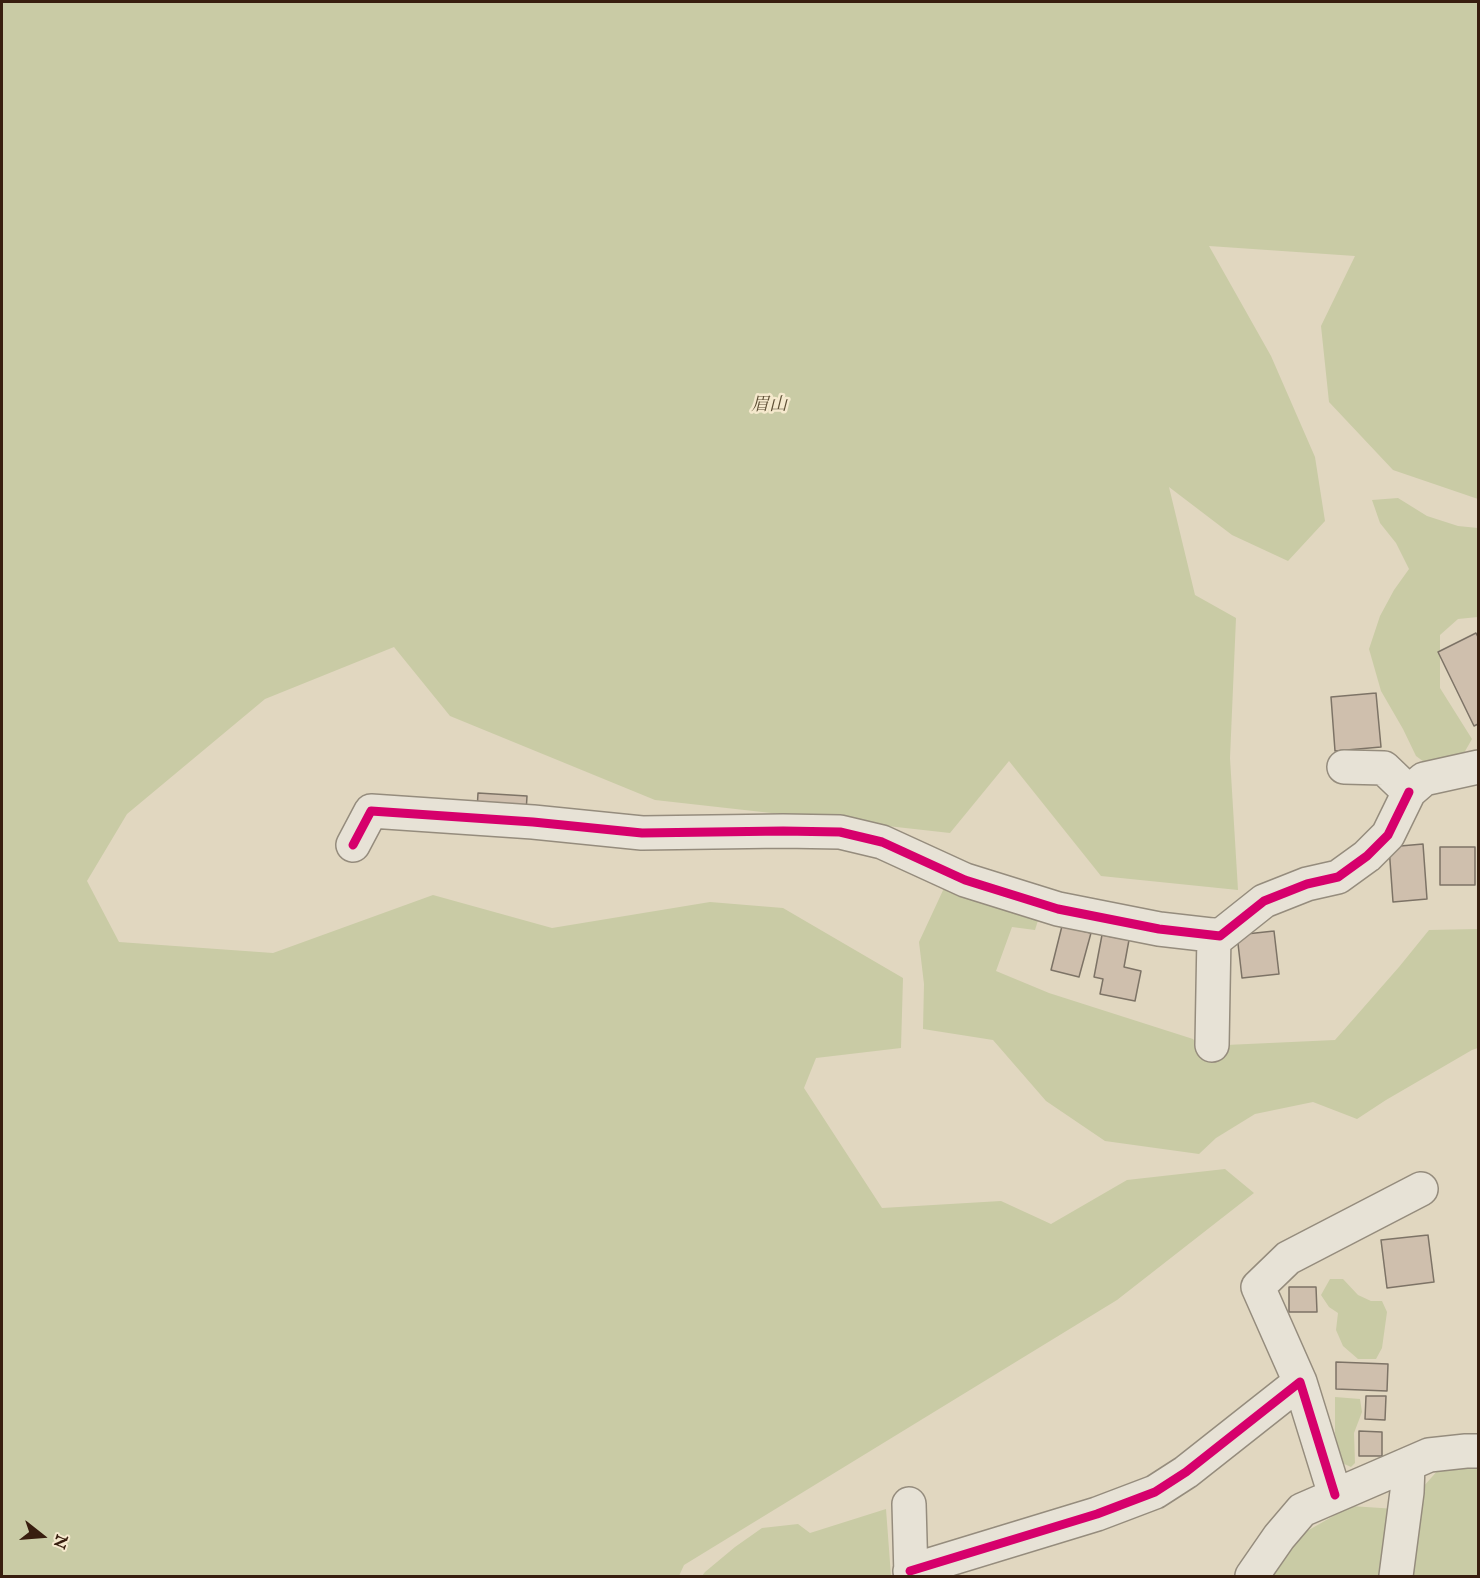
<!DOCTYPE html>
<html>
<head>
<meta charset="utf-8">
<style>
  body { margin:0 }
  #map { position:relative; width:1480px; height:1578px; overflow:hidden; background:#e1d7c0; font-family:"IM FELL English",serif }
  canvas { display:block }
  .frame { position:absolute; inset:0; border:3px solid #381e0f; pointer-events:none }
  .north { position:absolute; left:12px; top:1506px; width:60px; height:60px; -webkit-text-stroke:4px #f5e9cd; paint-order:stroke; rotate:107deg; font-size:16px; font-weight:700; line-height:24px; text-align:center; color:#381e0f }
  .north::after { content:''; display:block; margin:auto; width:21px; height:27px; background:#381e0f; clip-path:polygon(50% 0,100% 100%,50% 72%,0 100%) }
</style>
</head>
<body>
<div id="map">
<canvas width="1480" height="1578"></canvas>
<div class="frame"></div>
<div class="north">N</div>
</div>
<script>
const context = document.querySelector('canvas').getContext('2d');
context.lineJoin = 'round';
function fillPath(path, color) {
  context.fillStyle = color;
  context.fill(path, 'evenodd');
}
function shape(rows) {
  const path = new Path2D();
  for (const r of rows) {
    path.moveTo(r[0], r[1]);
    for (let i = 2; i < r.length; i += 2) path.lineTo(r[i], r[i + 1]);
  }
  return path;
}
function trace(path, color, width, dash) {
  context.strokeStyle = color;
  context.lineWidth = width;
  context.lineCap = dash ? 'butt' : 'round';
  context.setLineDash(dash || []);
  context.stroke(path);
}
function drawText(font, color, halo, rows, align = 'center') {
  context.font = font + ' "IM FELL English","Noto Serif JP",serif';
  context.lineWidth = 5;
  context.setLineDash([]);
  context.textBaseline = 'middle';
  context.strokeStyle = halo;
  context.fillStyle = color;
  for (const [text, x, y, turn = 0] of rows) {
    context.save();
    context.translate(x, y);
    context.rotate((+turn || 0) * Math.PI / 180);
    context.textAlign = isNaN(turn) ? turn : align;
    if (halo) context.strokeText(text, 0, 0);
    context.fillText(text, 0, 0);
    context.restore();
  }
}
const green = shape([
  [2,2,1478,2,1478,499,1393,470,1329,402,1321,326,1355,256,1209,246,1271,356,1315,457,1325,521,1288,561,1232,535,1169,487,1195,595,1236,618,1230,758,1238,890,1101,876,1009,761,950,833,655,800,450,716,394,647,265,699,127,814,87,881,119,942,273,953,433,895,552,928,710,902,783,908,903,978,901,1048,816,1058,804,1088,882,1208,1001,1201,1051,1224,1127,1180,1225,1169,1254,1193,1117,1300,684,1565,679,1576,2,1576],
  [1398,498,1427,516,1458,526,1478,528,1478,617,1458,619,1440,635,1440,688,1472,739,1460,760,1435,770,1416,756,1403,729,1381,691,1369,649,1380,616,1394,590,1409,569,1396,543,1380,523,1372,500],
  [945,886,1040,914,1035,930,1012,927,996,971,1049,993,1193,1039,1210,1060,1219,1061,1226,1045,1335,1040,1399,967,1429,930,1478,929,1478,1048,1472,1050,1386,1100,1357,1119,1313,1102,1255,1114,1216,1138,1199,1154,1105,1141,1046,1101,993,1040,923,1029,924,984,919,942],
  [1330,1279,1343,1279,1358,1295,1371,1301,1382,1301,1387,1312,1382,1348,1376,1359,1358,1359,1343,1346,1336,1330,1338,1313,1329,1307,1321,1295],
  [1335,1397,1360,1399,1362,1412,1354,1433,1355,1463,1351,1467,1340,1462,1335,1433],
  [1478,1466,1478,1576,1412,1576,1423,1487,1439,1469],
  [1351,1506,1396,1509,1387,1576,1266,1576,1273,1566,1307,1531],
  [886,1509,891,1576,702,1576,705,1572,735,1547,762,1528,798,1524,810,1533]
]);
const building = shape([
  [1476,633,1478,637,1478,724,1474,726,1438,652,1476,633],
  [1376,693,1381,747,1335,751,1331,697,1376,693],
  [478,793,527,796,526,813,477,811,478,793],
  [1423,844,1427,899,1393,902,1389,847,1423,844],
  [1440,847,1475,847,1475,885,1440,885,1440,847],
  [1062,926,1091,933,1079,977,1051,970,1062,926],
  [1274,931,1279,974,1242,978,1237,935,1274,931],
  [1102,935,1129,940,1124,967,1141,971,1135,1001,1100,994,1103,979,1094,977,1102,935],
  [1428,1235,1434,1282,1387,1288,1381,1240,1428,1235],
  [1289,1287,1316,1287,1317,1312,1289,1312,1289,1287],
  [1336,1362,1388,1364,1387,1391,1336,1389,1336,1362],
  [1366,1396,1386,1396,1385,1420,1365,1419,1366,1396],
  [1359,1431,1382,1432,1382,1456,1359,1456,1359,1431]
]);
const minor = shape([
  [1344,767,1384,768,1409,792,1424,779,1478,767],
  [353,845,371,811,533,822,642,833,783,831,840,832,882,842,965,880,1058,909,1159,929,1220,936,1264,901,1307,884,1338,877,1367,856,1388,835,1409,792],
  [1212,1045,1214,935],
  [1300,1382,1258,1287,1288,1258,1421,1189],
  [909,1504,911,1576],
  [910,1571,1097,1514,1155,1492,1186,1472,1300,1382,1335,1495],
  [1252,1576,1279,1537,1302,1510,1429,1455,1466,1451,1478,1451],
  [1396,1576,1407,1492,1408,1464]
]);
const cycleway = shape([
  [353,845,371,811,533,822,642,833,783,831,840,832,882,842,965,880,1058,909,1159,929,1220,936,1264,901,1307,884,1338,877,1367,856,1388,835,1409,792],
  [910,1571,1097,1514,1155,1492,1186,1472,1300,1382,1335,1495]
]);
const parkNames = [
  ["眉山",769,406]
];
fillPath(green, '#c9cba5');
fillPath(building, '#cfbfad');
trace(building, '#7d7366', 1.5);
trace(minor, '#958c7d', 36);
trace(minor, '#e7e2d6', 33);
trace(cycleway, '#d6006c', 9);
drawText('italic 18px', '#5e4f35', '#f5e9cd', parkNames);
</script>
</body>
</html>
